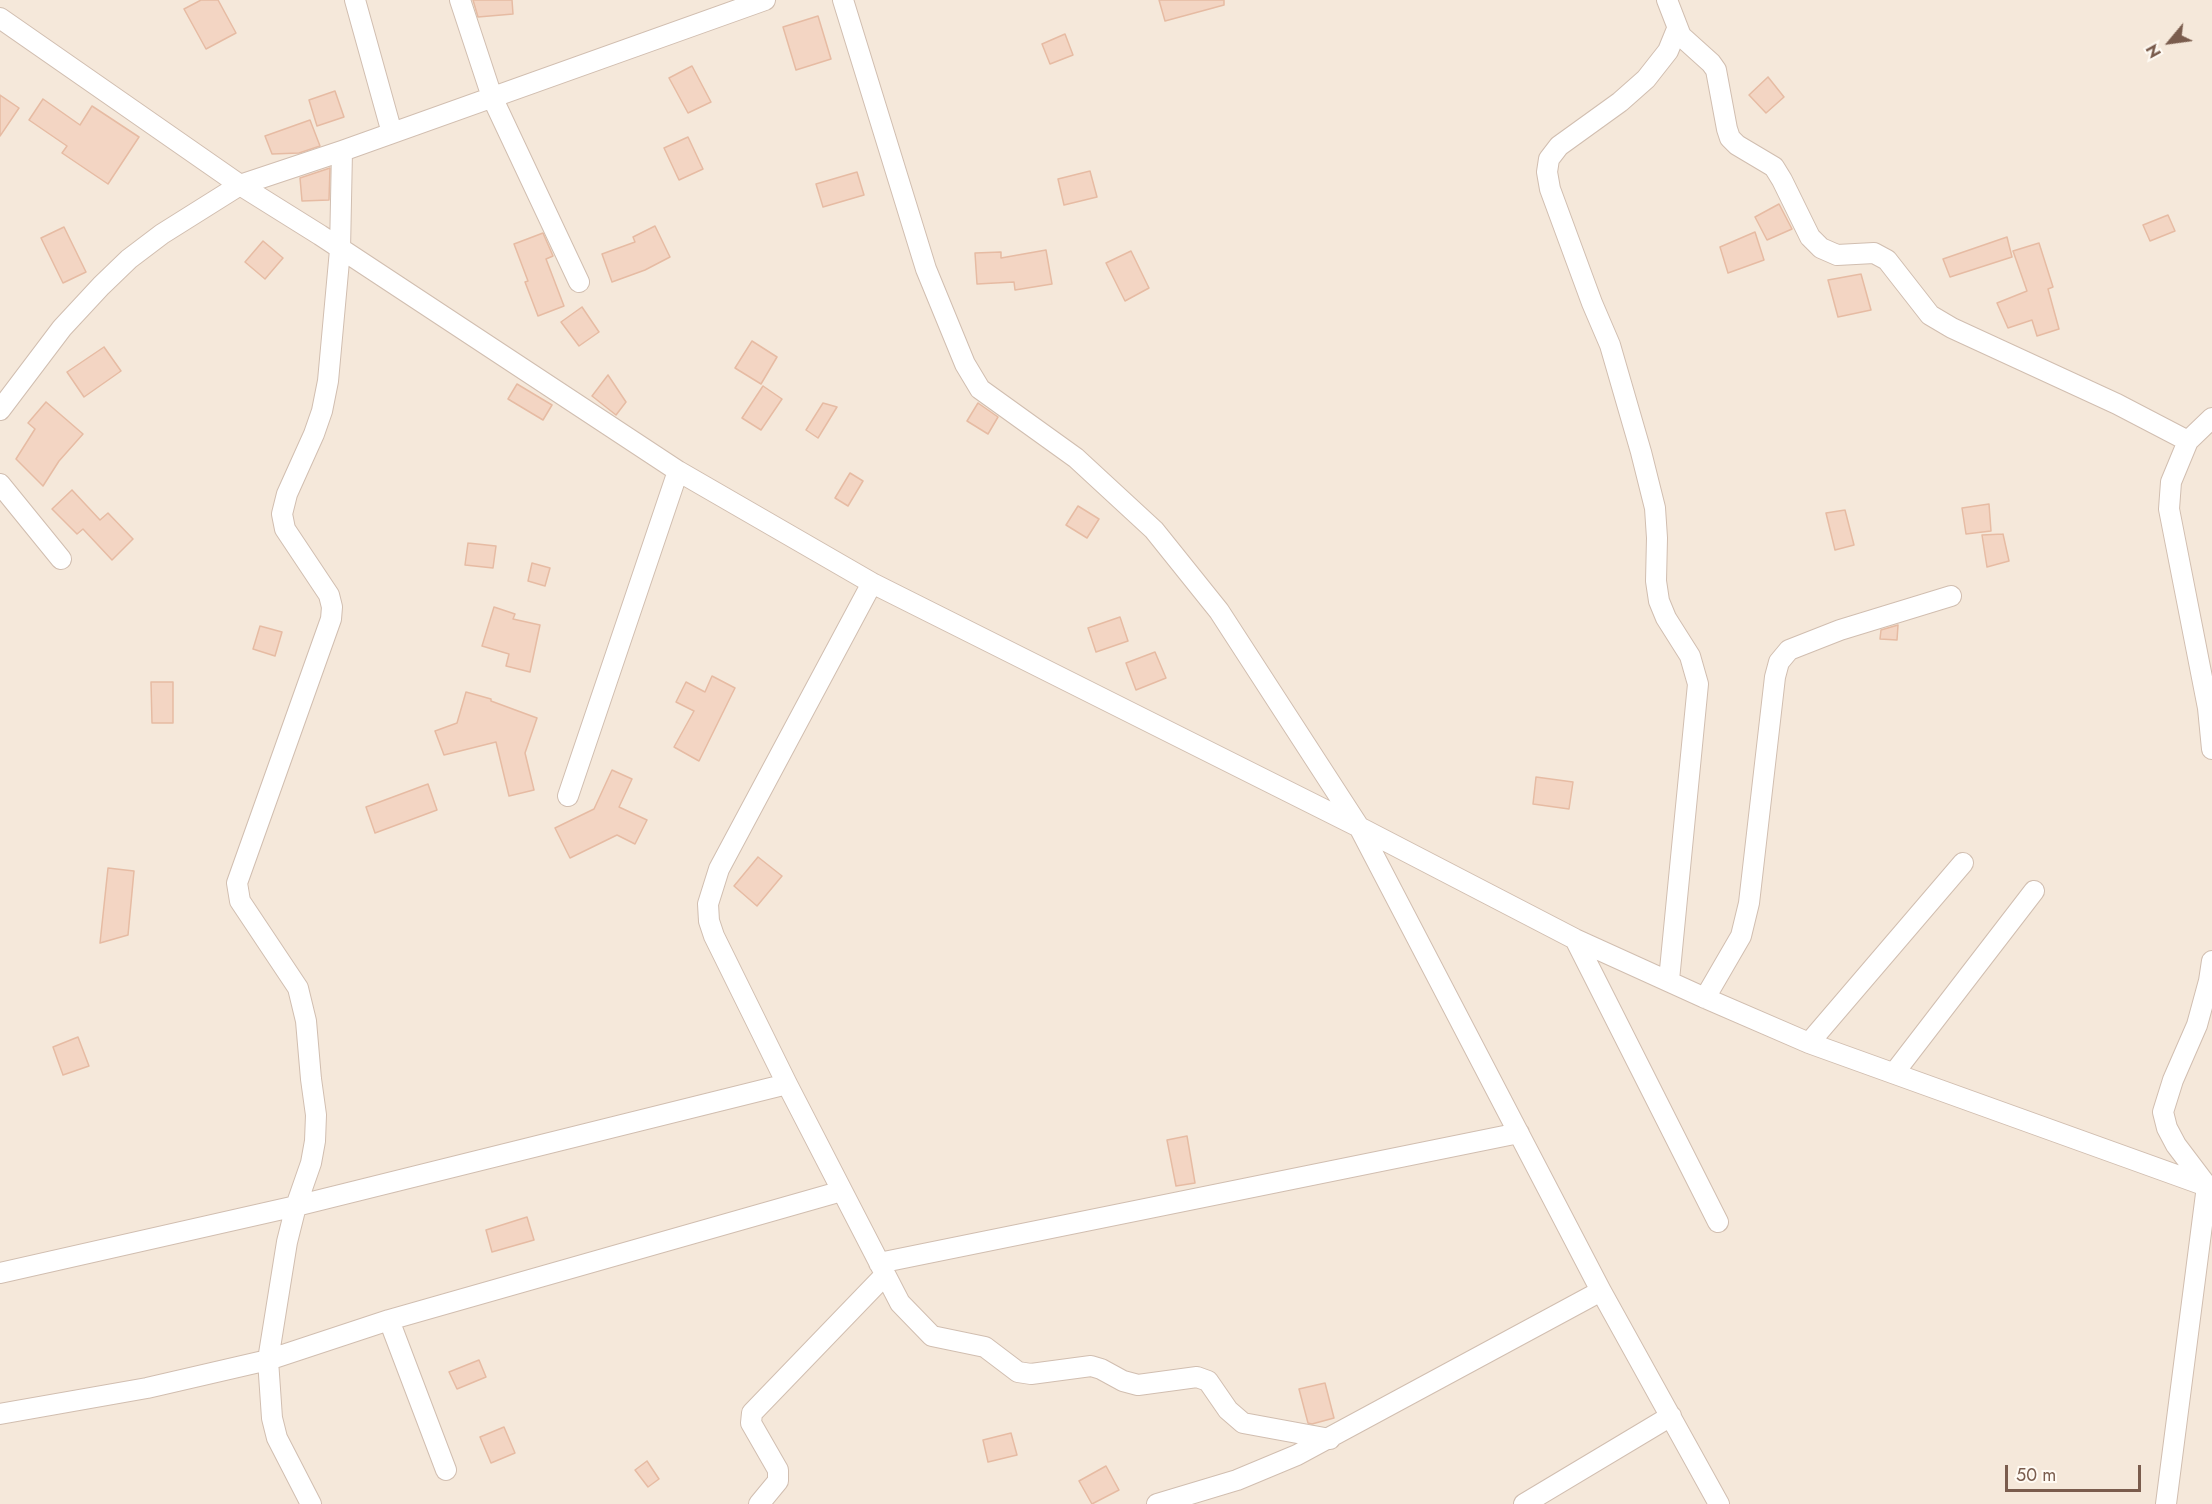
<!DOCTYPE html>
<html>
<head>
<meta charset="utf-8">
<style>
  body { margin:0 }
  #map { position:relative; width:2212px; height:1504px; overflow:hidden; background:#fdf6ec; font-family:Jost,sans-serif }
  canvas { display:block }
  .north { position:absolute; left:2140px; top:12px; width:60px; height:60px; -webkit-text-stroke:4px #fffaf3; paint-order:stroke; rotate:241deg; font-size:16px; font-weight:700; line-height:24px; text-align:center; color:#7a5c4d }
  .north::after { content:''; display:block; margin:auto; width:21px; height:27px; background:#7a5c4d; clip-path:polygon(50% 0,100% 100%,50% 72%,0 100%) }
  .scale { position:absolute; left:2005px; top:1465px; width:136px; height:27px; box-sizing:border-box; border:3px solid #7a5c4d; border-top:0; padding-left:8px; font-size:18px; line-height:21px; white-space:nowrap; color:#7a5c4d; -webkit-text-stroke:4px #fffaf3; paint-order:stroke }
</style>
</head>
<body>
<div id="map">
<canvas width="2212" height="1504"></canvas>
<div class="north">N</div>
<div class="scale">50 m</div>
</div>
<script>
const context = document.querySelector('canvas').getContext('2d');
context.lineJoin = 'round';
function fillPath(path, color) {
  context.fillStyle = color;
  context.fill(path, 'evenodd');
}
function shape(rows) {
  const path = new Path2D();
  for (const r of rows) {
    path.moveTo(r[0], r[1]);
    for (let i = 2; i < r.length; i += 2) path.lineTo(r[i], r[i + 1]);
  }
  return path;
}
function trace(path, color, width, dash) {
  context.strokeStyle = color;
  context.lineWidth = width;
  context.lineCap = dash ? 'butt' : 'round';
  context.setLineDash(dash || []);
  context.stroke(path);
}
const residential = shape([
  [0,0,2212,0,2212,1504,0,1504]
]);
const building = shape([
  [201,0,218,0,236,33,206,49,184,9,201,0],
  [473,0,512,0,513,14,478,17,473,0],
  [1159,0,1224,0,1224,5,1165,21,1159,0],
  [818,16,831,59,796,70,783,27,818,16],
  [1065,34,1073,55,1050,64,1042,44,1065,34],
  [692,66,711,102,688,113,669,78,692,66],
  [1768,77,1784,97,1766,113,1749,95,1768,77],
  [335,91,344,117,317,126,309,100,335,91],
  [0,95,19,108,0,136,0,95],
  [43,99,80,125,92,106,139,137,108,184,62,153,67,146,29,120,43,99],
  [310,120,320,146,299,153,272,154,265,136,310,120],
  [688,137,703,169,679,180,664,148,688,137],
  [330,168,329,200,302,201,300,178,330,168],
  [1090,171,1097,197,1064,205,1058,179,1090,171],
  [857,172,864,195,823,207,816,184,857,172],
  [1779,204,1792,229,1767,240,1755,217,1779,204],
  [2168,215,2175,231,2150,241,2143,225,2168,215],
  [655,226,670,257,645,270,612,282,602,254,635,242,633,237,655,226],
  [64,227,86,272,63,283,41,238,64,227],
  [1755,232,1764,260,1728,273,1720,247,1755,232],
  [543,233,553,256,546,259,564,306,538,316,525,282,528,281,514,244,543,233],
  [2007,237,2012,257,1950,277,1943,259,2007,237],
  [263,241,283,258,265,279,245,262,263,241],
  [2039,243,2053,287,2048,289,2059,329,2037,336,2032,320,2008,328,1997,303,2027,291,2013,251,2039,243],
  [1046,250,1052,284,1015,290,1014,282,977,284,975,253,1001,252,1001,258,1046,250],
  [1131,251,1149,288,1125,301,1106,263,1131,251],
  [1861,274,1871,310,1838,317,1828,280,1861,274],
  [582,307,599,332,579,346,561,322,582,307],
  [752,341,777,357,761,384,735,368,752,341],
  [104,347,121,371,84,397,67,372,104,347],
  [608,375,626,402,616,415,592,396,608,375],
  [517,384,552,405,543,420,508,399,517,384],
  [763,386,782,399,761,430,742,418,763,386],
  [46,402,83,434,59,461,43,486,16,459,35,429,28,423,46,402],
  [823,403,837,407,818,438,806,430,823,403],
  [978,403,998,417,988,434,967,421,978,403],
  [850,473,863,481,848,506,835,498,850,473],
  [72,490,100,520,108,513,133,539,112,560,83,529,77,534,52,509,72,490],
  [1989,504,1991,531,1966,534,1962,508,1989,504],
  [1078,506,1099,519,1087,538,1066,525,1078,506],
  [1845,510,1854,545,1835,550,1826,513,1845,510],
  [2003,534,2009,561,1987,567,1982,535,2003,534],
  [468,543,496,546,493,568,465,565,468,543],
  [532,563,550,568,545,586,528,581,532,563],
  [494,607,515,614,513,619,540,625,530,672,506,666,509,654,482,646,494,607],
  [1120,617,1128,641,1096,652,1088,628,1120,617],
  [1898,625,1897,640,1880,639,1881,630,1898,625],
  [260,626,282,632,275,656,253,649,260,626],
  [1155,652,1166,678,1136,690,1126,663,1155,652],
  [712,676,735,688,699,761,674,747,694,711,676,702,686,682,705,692,712,676],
  [151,682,173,682,173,723,152,723,151,682],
  [466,692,491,699,491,701,537,718,525,753,534,790,509,796,496,742,444,755,435,731,457,723,466,692],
  [612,770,632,779,619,807,647,820,635,844,617,835,570,858,555,828,594,809,612,770],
  [1536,777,1573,782,1569,809,1533,804,1536,777],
  [428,784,437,810,375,833,366,807,428,784],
  [758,857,782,876,757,906,734,886,758,857],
  [108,868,134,871,128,935,100,943,108,868],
  [78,1037,89,1066,63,1075,53,1047,78,1037],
  [1187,1136,1195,1183,1176,1186,1167,1140,1187,1136],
  [527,1217,534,1240,492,1252,486,1230,527,1217],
  [479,1360,486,1377,457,1389,449,1372,479,1360],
  [1325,1383,1334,1418,1312,1424,1308,1423,1299,1389,1325,1383],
  [504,1427,515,1453,491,1463,480,1437,504,1427],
  [1011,1433,1017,1455,988,1462,983,1440,1011,1433],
  [647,1461,659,1479,648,1487,635,1470,647,1461],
  [1106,1466,1119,1490,1092,1504,1079,1481,1106,1466]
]);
const minor = shape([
  [355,0,392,133],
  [460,0,492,97,579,282],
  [843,0,926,269,965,364,980,389,1076,458,1154,530,1219,611,1359,827,1601,1291,1719,1504],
  [1667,0,1681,36,1711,63,1716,70,1727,129,1730,138,1737,145,1774,167,1782,180,1810,237,1821,248,1837,255,1874,253,1887,260,1930,315,1952,328,2117,404,2188,441],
  [0,18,240,185,320,235,678,471,872,583,1359,827,1575,939,1705,998,1809,1043,2212,1188],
  [0,410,62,328,101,286,129,259,162,234,240,185,342,151,765,0],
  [2212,418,2188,441,2171,482,2169,509,2208,708,2212,749],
  [0,484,61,559],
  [872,583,719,869,708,904,709,921,714,936,787,1084,900,1303,932,1336,985,1347,1018,1372,1031,1374,1091,1366,1101,1369,1123,1381,1138,1385,1197,1377,1208,1381,1228,1410,1243,1423,1330,1439],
  [568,796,678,471],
  [1575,939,1718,1222],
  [1669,980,1698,684,1690,656,1666,618,1659,601,1656,581,1657,538,1655,508,1641,452,1610,345,1592,303,1550,189,1547,172,1549,159,1559,146,1620,102,1646,79,1668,51,1677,29],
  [1705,998,1741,936,1749,903,1775,677,1779,662,1789,650,1840,630,1951,596],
  [1809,1043,1963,863],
  [1894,1073,2034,891],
  [879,1263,1519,1133],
  [0,1273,296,1206,787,1084],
  [389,1320,446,1470],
  [0,1414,147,1388,268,1360,389,1320,842,1191],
  [311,1504,277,1438,272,1418,268,1360,287,1242,296,1206,311,1163,315,1141,316,1115,311,1079,306,1021,298,988,240,901,237,883,331,619,332,607,329,595,285,529,282,514,287,494,314,434,322,411,328,381,340,250,342,151],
  [759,1504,778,1481,778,1470,751,1423,752,1413,885,1275],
  [1157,1504,1237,1480,1297,1455,1601,1291],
  [1524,1504,1671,1416],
  [2166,1504,2207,1186,2176,1145,2167,1128,2163,1112,2173,1080,2197,1025,2209,981,2212,961]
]);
fillPath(residential, '#f5e8da');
fillPath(building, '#f3d5c3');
trace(building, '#e6bba3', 1.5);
trace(minor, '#d1beb0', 22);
trace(minor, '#fff', 20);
</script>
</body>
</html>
